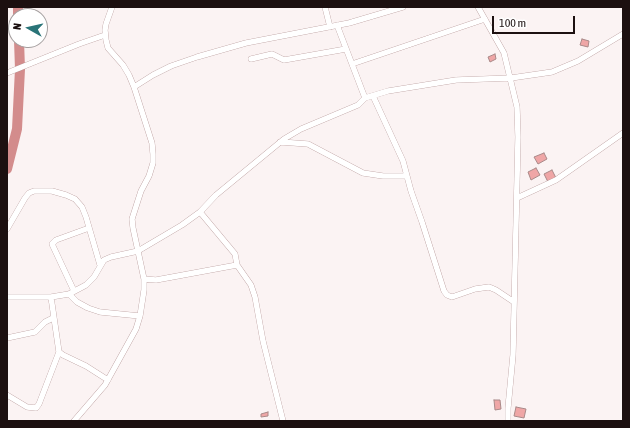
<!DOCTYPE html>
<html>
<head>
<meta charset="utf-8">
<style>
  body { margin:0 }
  #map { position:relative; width:630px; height:428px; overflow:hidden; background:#fbf3f3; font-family:"Asap Condensed",sans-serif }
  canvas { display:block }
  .frame { position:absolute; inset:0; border:8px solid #1c1010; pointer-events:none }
  .north { position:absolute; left:8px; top:8px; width:40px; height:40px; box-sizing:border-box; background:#fff; border:1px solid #a49f9f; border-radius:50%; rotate:278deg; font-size:11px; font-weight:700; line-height:16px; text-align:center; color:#1c1010 }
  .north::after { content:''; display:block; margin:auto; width:14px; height:18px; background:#2a7478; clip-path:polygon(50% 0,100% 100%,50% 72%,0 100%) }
  .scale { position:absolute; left:492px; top:16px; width:83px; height:18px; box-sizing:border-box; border:2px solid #1c1010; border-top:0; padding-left:5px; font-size:12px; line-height:14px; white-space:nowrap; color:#1c1010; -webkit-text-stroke:3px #fff; paint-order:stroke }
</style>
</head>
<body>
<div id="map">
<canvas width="630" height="428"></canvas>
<div class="frame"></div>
<div class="north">N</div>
<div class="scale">100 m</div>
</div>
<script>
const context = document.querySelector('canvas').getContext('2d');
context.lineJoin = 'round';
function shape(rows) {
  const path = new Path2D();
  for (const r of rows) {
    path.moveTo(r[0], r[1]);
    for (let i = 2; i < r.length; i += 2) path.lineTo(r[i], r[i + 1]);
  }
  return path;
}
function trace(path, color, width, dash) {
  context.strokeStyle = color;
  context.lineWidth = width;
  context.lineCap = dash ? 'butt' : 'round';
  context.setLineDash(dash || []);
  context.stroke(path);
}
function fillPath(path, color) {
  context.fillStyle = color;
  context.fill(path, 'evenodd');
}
const river = shape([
  [18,7,18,16],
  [7,169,17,129,20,69,19,40]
]);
const building = shape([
  [582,39,589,41,588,47,580,45,582,39],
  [495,54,496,59,490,62,488,57,495,54],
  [544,153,547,159,538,164,534,157,544,153],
  [536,168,540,175,531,180,528,172,536,168],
  [552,170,556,178,548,182,544,174,552,170],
  [494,400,500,400,501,409,495,410,494,400],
  [516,407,526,409,524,418,514,416,516,407],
  [268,412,268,416,261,417,261,414,268,412]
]);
const minor = shape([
  [112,7,106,24,105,30,106,40,108,48,123,65,129,75,134,87,152,143,153,154,153,163,149,176,141,191,132,219,133,228,144,279,156,280,237,265,251,285,255,297,263,341,283,421],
  [325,7,330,27],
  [478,7,504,53,517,107,518,137,513,355,508,408,508,421],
  [337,25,365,98],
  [251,59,272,54,284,60,346,49],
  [352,64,485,19],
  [7,73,79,44,105,35],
  [134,87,153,75,171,66,197,57,246,43,349,23,403,7],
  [373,96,403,161,411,191,422,222,444,291,447,295,452,297,475,289,489,287,496,290,514,302],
  [280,142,308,144,363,173,383,176,407,176],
  [517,198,556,180,623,133],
  [200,212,235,254,237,265],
  [7,229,25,198,29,193,34,191,52,191,66,195,75,199,82,207,86,217,100,265],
  [74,291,52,244,56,240,89,228],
  [69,294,77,302,88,308,100,312,140,316],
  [7,297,51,297,69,294,86,285,94,277,104,260,111,257,138,251,182,225,200,212,216,195,284,139,301,129,358,105,365,98,388,91,456,80,511,78,552,72,578,61,623,34],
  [51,297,59,352,63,355,86,366,108,380],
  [7,338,35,332,45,322,53,318],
  [7,395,27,407,36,408,39,404,59,352],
  [74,421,105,385,136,329,140,316,144,290,144,279]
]);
trace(river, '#d38c8c', 10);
fillPath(building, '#efa6a6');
trace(building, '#a98988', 1);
trace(minor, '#ae8d8d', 6);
trace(minor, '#fff', 5.5);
</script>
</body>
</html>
